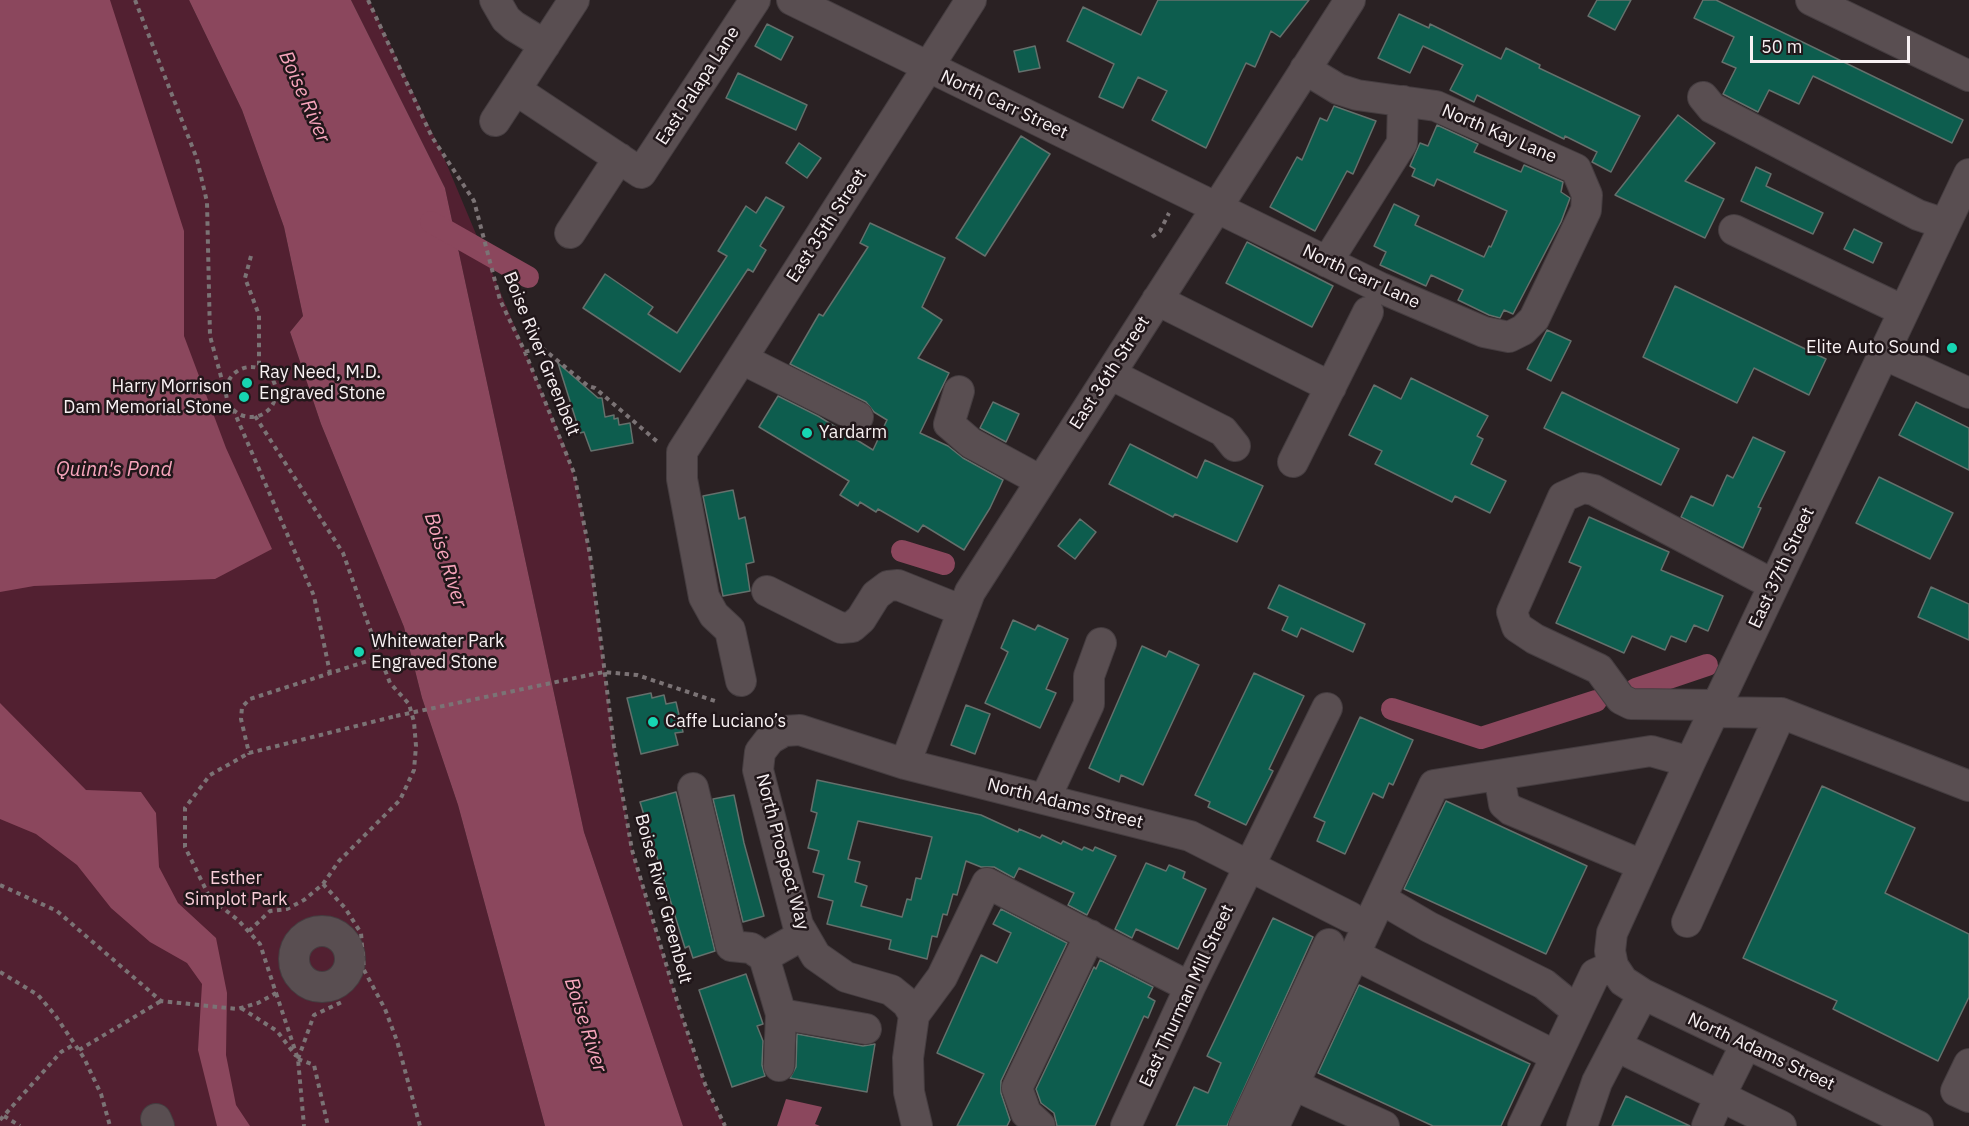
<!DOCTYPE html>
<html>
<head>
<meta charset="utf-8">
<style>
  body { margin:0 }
  #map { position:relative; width:1969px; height:1126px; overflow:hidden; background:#2a2123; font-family:"IBM Plex Sans",sans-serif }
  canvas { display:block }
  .scale { position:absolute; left:1750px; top:36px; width:160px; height:27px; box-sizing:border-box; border:3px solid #f8f1f3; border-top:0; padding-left:8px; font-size:18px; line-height:21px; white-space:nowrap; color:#f8f1f3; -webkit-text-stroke:4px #21171a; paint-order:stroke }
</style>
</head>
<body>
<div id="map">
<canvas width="1969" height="1126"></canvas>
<div class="scale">50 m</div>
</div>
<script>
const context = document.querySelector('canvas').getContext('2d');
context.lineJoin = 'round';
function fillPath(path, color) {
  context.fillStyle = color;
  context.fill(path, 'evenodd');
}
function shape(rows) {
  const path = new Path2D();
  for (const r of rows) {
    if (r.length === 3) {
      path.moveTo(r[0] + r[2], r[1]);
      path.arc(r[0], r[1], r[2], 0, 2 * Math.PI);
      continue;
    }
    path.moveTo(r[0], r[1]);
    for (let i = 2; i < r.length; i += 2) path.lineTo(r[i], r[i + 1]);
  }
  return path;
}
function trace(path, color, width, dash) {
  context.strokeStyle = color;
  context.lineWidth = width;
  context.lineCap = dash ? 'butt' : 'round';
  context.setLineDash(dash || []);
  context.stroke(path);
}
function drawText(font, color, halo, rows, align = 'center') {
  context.font = font + ' "IBM Plex Sans",sans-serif';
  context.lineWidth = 5;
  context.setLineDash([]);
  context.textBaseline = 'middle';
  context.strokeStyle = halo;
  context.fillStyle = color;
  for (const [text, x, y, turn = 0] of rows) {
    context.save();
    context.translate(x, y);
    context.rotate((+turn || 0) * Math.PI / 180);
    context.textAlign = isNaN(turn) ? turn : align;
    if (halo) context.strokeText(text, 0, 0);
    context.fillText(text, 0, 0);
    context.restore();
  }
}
const green = shape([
  [0,0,189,0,242,110,284,227,303,316,290,332,321,424,404,627,422,698,458,805,545,1126,0,1126],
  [351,0,369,0,442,153,567,451,578,490,590,555,614,746,632,850,678,1004,705,1084,725,1126,683,1126,584,832,445,188]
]);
const water = shape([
  [0,0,110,0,184,231,184,336,226,448,272,549,215,579,34,586,0,592],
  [189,0,351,0,445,188,584,832,683,1126,545,1126,458,805,422,698,404,627,321,424,290,332,303,316,284,227,242,110],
  [0,703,86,790,141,792,156,813,159,867,178,903,216,938,227,993,226,1055,236,1105,250,1126,217,1126,198,1050,202,984,187,963,150,942,111,908,77,865,36,834,0,819],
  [786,1099,822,1107,815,1124,820,1126,777,1126]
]);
const canal = shape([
  [431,222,528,277],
  [902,551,944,564],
  [1636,689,1707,665],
  [1392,709,1481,738,1596,701]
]);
const building = shape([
  [1158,0,1309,0,1280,37,1271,31,1255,67,1246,63,1206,148,1152,120,1167,91,1138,77,1123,108,1099,97,1114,64,1067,41,1083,7,1141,35,1158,0],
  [1597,0,1631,0,1615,30,1588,16,1597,0],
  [1703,0,1716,0,1963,120,1952,143,1813,76,1799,104,1769,90,1758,112,1723,94,1736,68,1722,62,1734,37,1694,18,1703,0],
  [1399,14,1429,28,1430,24,1501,59,1506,48,1540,65,1539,68,1640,116,1611,172,1592,162,1597,152,1565,136,1564,139,1477,95,1474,102,1450,90,1463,65,1423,46,1410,73,1378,58,1399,14],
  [767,24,793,37,781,60,755,46,767,24],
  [1035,46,1040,68,1019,72,1014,51,1035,46],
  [738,73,807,105,796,130,726,98,738,73],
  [1334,106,1376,121,1353,174,1347,171,1315,231,1270,207,1297,157,1302,160,1320,118,1327,121,1334,106],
  [1678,115,1715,143,1685,181,1724,199,1705,238,1615,195,1678,115],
  [1437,125,1478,144,1474,152,1521,172,1524,165,1563,182,1561,192,1570,198,1561,222,1513,314,1504,310,1500,318,1489,315,1458,300,1463,290,1431,275,1426,286,1380,265,1386,252,1374,246,1394,204,1419,216,1415,225,1484,257,1489,246,1491,247,1507,211,1437,179,1434,186,1412,176,1415,169,1410,166,1420,143,1428,146,1437,125],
  [1021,136,1050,154,985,256,956,238,1021,136],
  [799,143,821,158,807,178,786,163,799,143],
  [1756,167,1771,174,1766,186,1823,213,1813,234,1741,201,1756,167],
  [766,197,784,207,760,246,766,250,753,272,748,269,680,372,583,308,605,274,653,307,648,314,677,333,727,256,718,251,746,206,756,213,766,197],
  [870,223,945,258,922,307,942,320,918,358,949,373,920,433,948,446,963,458,1003,480,990,508,964,550,923,525,918,532,878,509,876,512,860,502,858,506,840,495,849,481,759,427,778,396,818,416,873,450,887,420,874,412,866,402,790,364,819,314,823,316,868,247,860,243,870,223],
  [1854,229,1882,243,1873,263,1844,249,1854,229],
  [1247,242,1333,286,1312,327,1226,283,1247,242],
  [1675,286,1826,359,1809,395,1754,368,1737,403,1643,357,1675,286],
  [1547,330,1571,341,1551,381,1527,369,1547,330],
  [558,363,598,398,602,398,605,417,614,415,614,419,618,418,619,425,630,423,633,443,591,451,584,432,580,433,558,363],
  [1411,378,1488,416,1477,436,1483,439,1471,464,1506,481,1490,513,1455,496,1452,502,1375,464,1382,451,1349,435,1374,385,1401,399,1411,378],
  [1562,392,1679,449,1661,485,1544,428,1562,392],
  [993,402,1019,414,1006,442,980,428,993,402],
  [1916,402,1969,428,1969,470,1899,435,1916,402],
  [1753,437,1785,452,1758,507,1761,508,1743,548,1681,517,1691,496,1713,506,1727,475,1733,478,1753,437],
  [1130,444,1197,478,1205,460,1263,486,1237,542,1175,514,1173,517,1109,484,1130,444],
  [1879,477,1953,513,1930,559,1856,523,1879,477],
  [733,490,739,519,745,517,754,562,746,564,750,591,723,596,703,496,733,490],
  [1589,517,1669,552,1661,570,1723,596,1708,631,1694,625,1686,642,1671,636,1665,650,1632,636,1624,653,1556,623,1581,567,1569,562,1589,517],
  [1080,519,1096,532,1075,559,1058,546,1080,519],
  [1279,585,1365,624,1353,652,1301,628,1297,637,1282,630,1288,617,1268,608,1279,585],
  [1931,587,1969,604,1969,640,1918,617,1931,587],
  [1013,620,1035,630,1038,625,1068,639,1046,689,1056,693,1040,728,985,703,1008,652,1001,648,1013,620],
  [1142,646,1166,657,1169,651,1199,665,1143,785,1121,775,1119,782,1089,768,1142,646],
  [1254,673,1304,696,1269,769,1273,771,1246,825,1208,807,1210,802,1195,795,1254,673],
  [651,693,652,698,664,695,666,704,676,702,683,732,675,733,678,745,641,754,627,698,651,693],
  [966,705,990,714,975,754,951,745,966,705],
  [1360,717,1413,740,1393,785,1389,783,1383,798,1373,793,1345,854,1317,841,1325,822,1314,817,1360,717],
  [817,780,981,815,1018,832,1019,829,1040,838,1042,835,1061,844,1063,841,1082,850,1084,847,1093,851,1095,847,1116,856,1087,915,1068,905,1074,893,1019,868,1014,878,994,867,981,867,966,861,957,895,953,894,947,915,943,914,937,937,932,936,927,959,889,949,891,940,827,924,833,901,818,897,824,875,813,872,819,851,808,848,817,813,811,811,817,780],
  [858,821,932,837,921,879,916,878,911,900,907,899,902,917,861,906,867,886,855,882,860,862,848,859,858,821],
  [1822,786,1915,828,1885,893,1969,934,1969,997,1938,1061,1833,1009,1837,1001,1743,958,1822,786],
  [676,792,715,951,693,958,689,946,685,948,640,802,676,792],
  [734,795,744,843,764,916,743,922,713,799,734,795],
  [1446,801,1587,866,1546,954,1404,889,1446,801],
  [1146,863,1166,871,1169,865,1185,872,1183,878,1206,889,1178,949,1136,929,1132,938,1115,929,1146,863],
  [1001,909,1067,943,1001,1081,1001,1093,1010,1120,1007,1126,957,1126,984,1074,937,1053,981,955,997,963,1011,933,993,924,1001,909],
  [1273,918,1313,937,1227,1126,1176,1126,1194,1087,1208,1093,1221,1063,1207,1056,1273,918],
  [1100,960,1153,987,1148,997,1155,1001,1148,1018,1144,1016,1095,1126,1057,1126,1054,1113,1041,1103,1036,1089,1094,967,1096,969,1100,960],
  [746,974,763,1024,757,1026,763,1041,762,1065,765,1076,732,1087,699,990,746,974],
  [1359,985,1530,1064,1501,1126,1433,1126,1318,1073,1359,985],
  [797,1034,863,1046,875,1044,867,1092,790,1078,796,1067,797,1034],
  [1626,1096,1690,1126,1612,1126,1626,1096]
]);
const path = shape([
  [135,0,197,159,207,202,210,336,226,395],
  [368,0,432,137,474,201,500,300,525,352,574,473,590,555,614,746,632,850,678,1004,705,1084,725,1126],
  [1152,237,1160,231,1169,213],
  [251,256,245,278,259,315,259,368],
  [525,352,541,347,588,386,595,388,660,444],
  [251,392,25],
  [233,409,314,596,330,673],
  [255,416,343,553,380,657,250,699,242,707,241,719,249,753,396,716],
  [589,675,604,672,637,675,715,701],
  [323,884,345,908,361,933,364,970,385,1009,397,1041,420,1126],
  [0,885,57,911,161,1001,237,1009,258,1003,276,993,260,944,238,920,210,898,185,847,185,808,210,775,249,753],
  [249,931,270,911,287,909,304,900,323,884,339,861,400,800,414,770,416,746,414,722,409,704,390,683,380,657],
  [0,972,38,995,55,1015,84,1058,101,1094,110,1126],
  [276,993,298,1059,304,1126],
  [241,1008,277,1031,296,1056],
  [79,1050,161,1001],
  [298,1059,314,1065,328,1126],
  [298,1059,314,1015,342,1002],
  [4,1116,20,1126],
  [0,1120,61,1052,75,1044]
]);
const minor = shape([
  [495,0,506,19,514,26,545,45],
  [792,0,1381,288,1484,332,1509,337,1523,330,1534,319,1586,210,1587,195,1576,169,1436,106,1357,95,1338,89,1305,69],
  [1811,0,1969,76],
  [516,90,641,173,755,0],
  [1703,97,1712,108,1918,215,1945,224],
  [495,121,574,0],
  [1734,230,1904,311],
  [570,233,619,158],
  [1327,262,1402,143,1403,101],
  [1157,300,1331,387],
  [1883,354,1969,393],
  [742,359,858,417],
  [1110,374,1223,431,1235,446],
  [959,391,949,424,971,443,1041,481],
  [1293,462,1368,312],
  [767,591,841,628,852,627,861,619,876,595,888,586,898,585,963,611],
  [741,681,730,630,714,615,704,597,682,479,682,452,971,0],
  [1717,705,1631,704,1621,699,1599,669,1535,639,1517,627,1512,612,1563,497,1583,488,1594,490,1774,585],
  [1713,712,1781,713,1969,786],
  [905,764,970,592,1350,0],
  [1499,775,1504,804,1511,810,1642,865],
  [693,788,731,946,751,948,764,957],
  [1045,799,1089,704,1089,676,1101,643],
  [1381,899,1429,927,1544,984,1577,1011],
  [1687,922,1781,713],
  [322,959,28],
  [1355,955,1556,1056],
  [781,1014,866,1029],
  [914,1015,907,1003,891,990,846,977,816,956,798,925,758,770,760,752,770,739,784,731,800,730,905,764,1190,836,1350,917],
  [1746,1044,1720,1096,1781,1126],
  [1616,1046,1720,1096,1707,1126],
  [1969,1064,1956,1091,1969,1097],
  [779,1066,781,1014,764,957,803,935],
  [1294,1085,1384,1126],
  [156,1119,159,1126],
  [917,1126,909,1092,908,1058,914,1015,942,977,987,883,1190,987],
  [1040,1126,1026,1113,1017,1088,1090,935],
  [1126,1126,1190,987,1327,708],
  [1244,1126,1329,944],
  [1274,1126,1434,785,1651,751,1690,762],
  [1523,1126,1595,974,1613,966],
  [1582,1126,1597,1082,1643,994],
  [1918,1126,1643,994,1623,981,1613,966,1610,951,1612,933,1690,762,1969,174]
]);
const pathBridge = shape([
  [396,716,589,675]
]);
const markers = [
  [1952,348,6,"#17d5b2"],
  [247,383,6,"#17d5b2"],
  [244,397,6,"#17d5b2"],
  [807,433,6,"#17d5b2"],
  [359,652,6,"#17d5b2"],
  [653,722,6,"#17d5b2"]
];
const streetNames = [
  ["East Palapa Lane",698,86,-57],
  ["North Carr Street",1004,105,25],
  ["North Kay Lane",1499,134,23],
  ["East 35th Street",827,226,-57],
  ["North Carr Lane",1361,277,25],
  ["Boise River Greenbelt",541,354,68],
  ["East 36th Street",1110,373,-57],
  ["East 37th Street",1782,568,-65],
  ["North Adams Street",1065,804,14],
  ["North Prospect Way",782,852,75],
  ["Boise River Greenbelt",663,899,75],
  ["East Thurman Mill Street",1187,996,-65],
  ["North Adams Street",1761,1052,25]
];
const poiNames = [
  ["Elite Auto Sound",1940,348,"right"],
  ["Ray Need, M.D.",259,373],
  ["Engraved Stone",259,394],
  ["Harry Morrison",232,387,"right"],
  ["Dam Memorial Stone",232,408,"right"],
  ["Yardarm",819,433],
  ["Whitewater Park",371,642],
  ["Engraved Stone",371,663],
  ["Caffe Luciano’s",665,722]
];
const parkNames = [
  ["Esther",236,879],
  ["Simplot Park",236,900]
];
const waterNames = [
  ["Boise River",304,97,66],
  ["Quinn's Pond",114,470],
  ["Boise River",445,560,72],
  ["Boise River",585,1025,72]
];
fillPath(green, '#522031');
fillPath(water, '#8b475d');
trace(canal, '#8b475d', 22);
fillPath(building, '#0d5d4e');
trace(building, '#64706c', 1.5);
trace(minor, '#453d40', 32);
trace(path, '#7b7375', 4, [4.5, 4.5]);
trace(minor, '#594e51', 30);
trace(pathBridge, '#7b7375', 4, [4.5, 4.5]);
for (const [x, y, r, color] of markers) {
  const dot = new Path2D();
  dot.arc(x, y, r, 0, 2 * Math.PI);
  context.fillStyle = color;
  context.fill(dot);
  trace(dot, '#21171a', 2);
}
drawText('18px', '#f8f1f3', '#21171a', streetNames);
drawText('18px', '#f8f1f3', '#21171a', poiNames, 'left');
drawText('18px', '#f9ced9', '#21171a', parkNames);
drawText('italic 20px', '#f7a5bc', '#21171a', waterNames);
</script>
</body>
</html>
